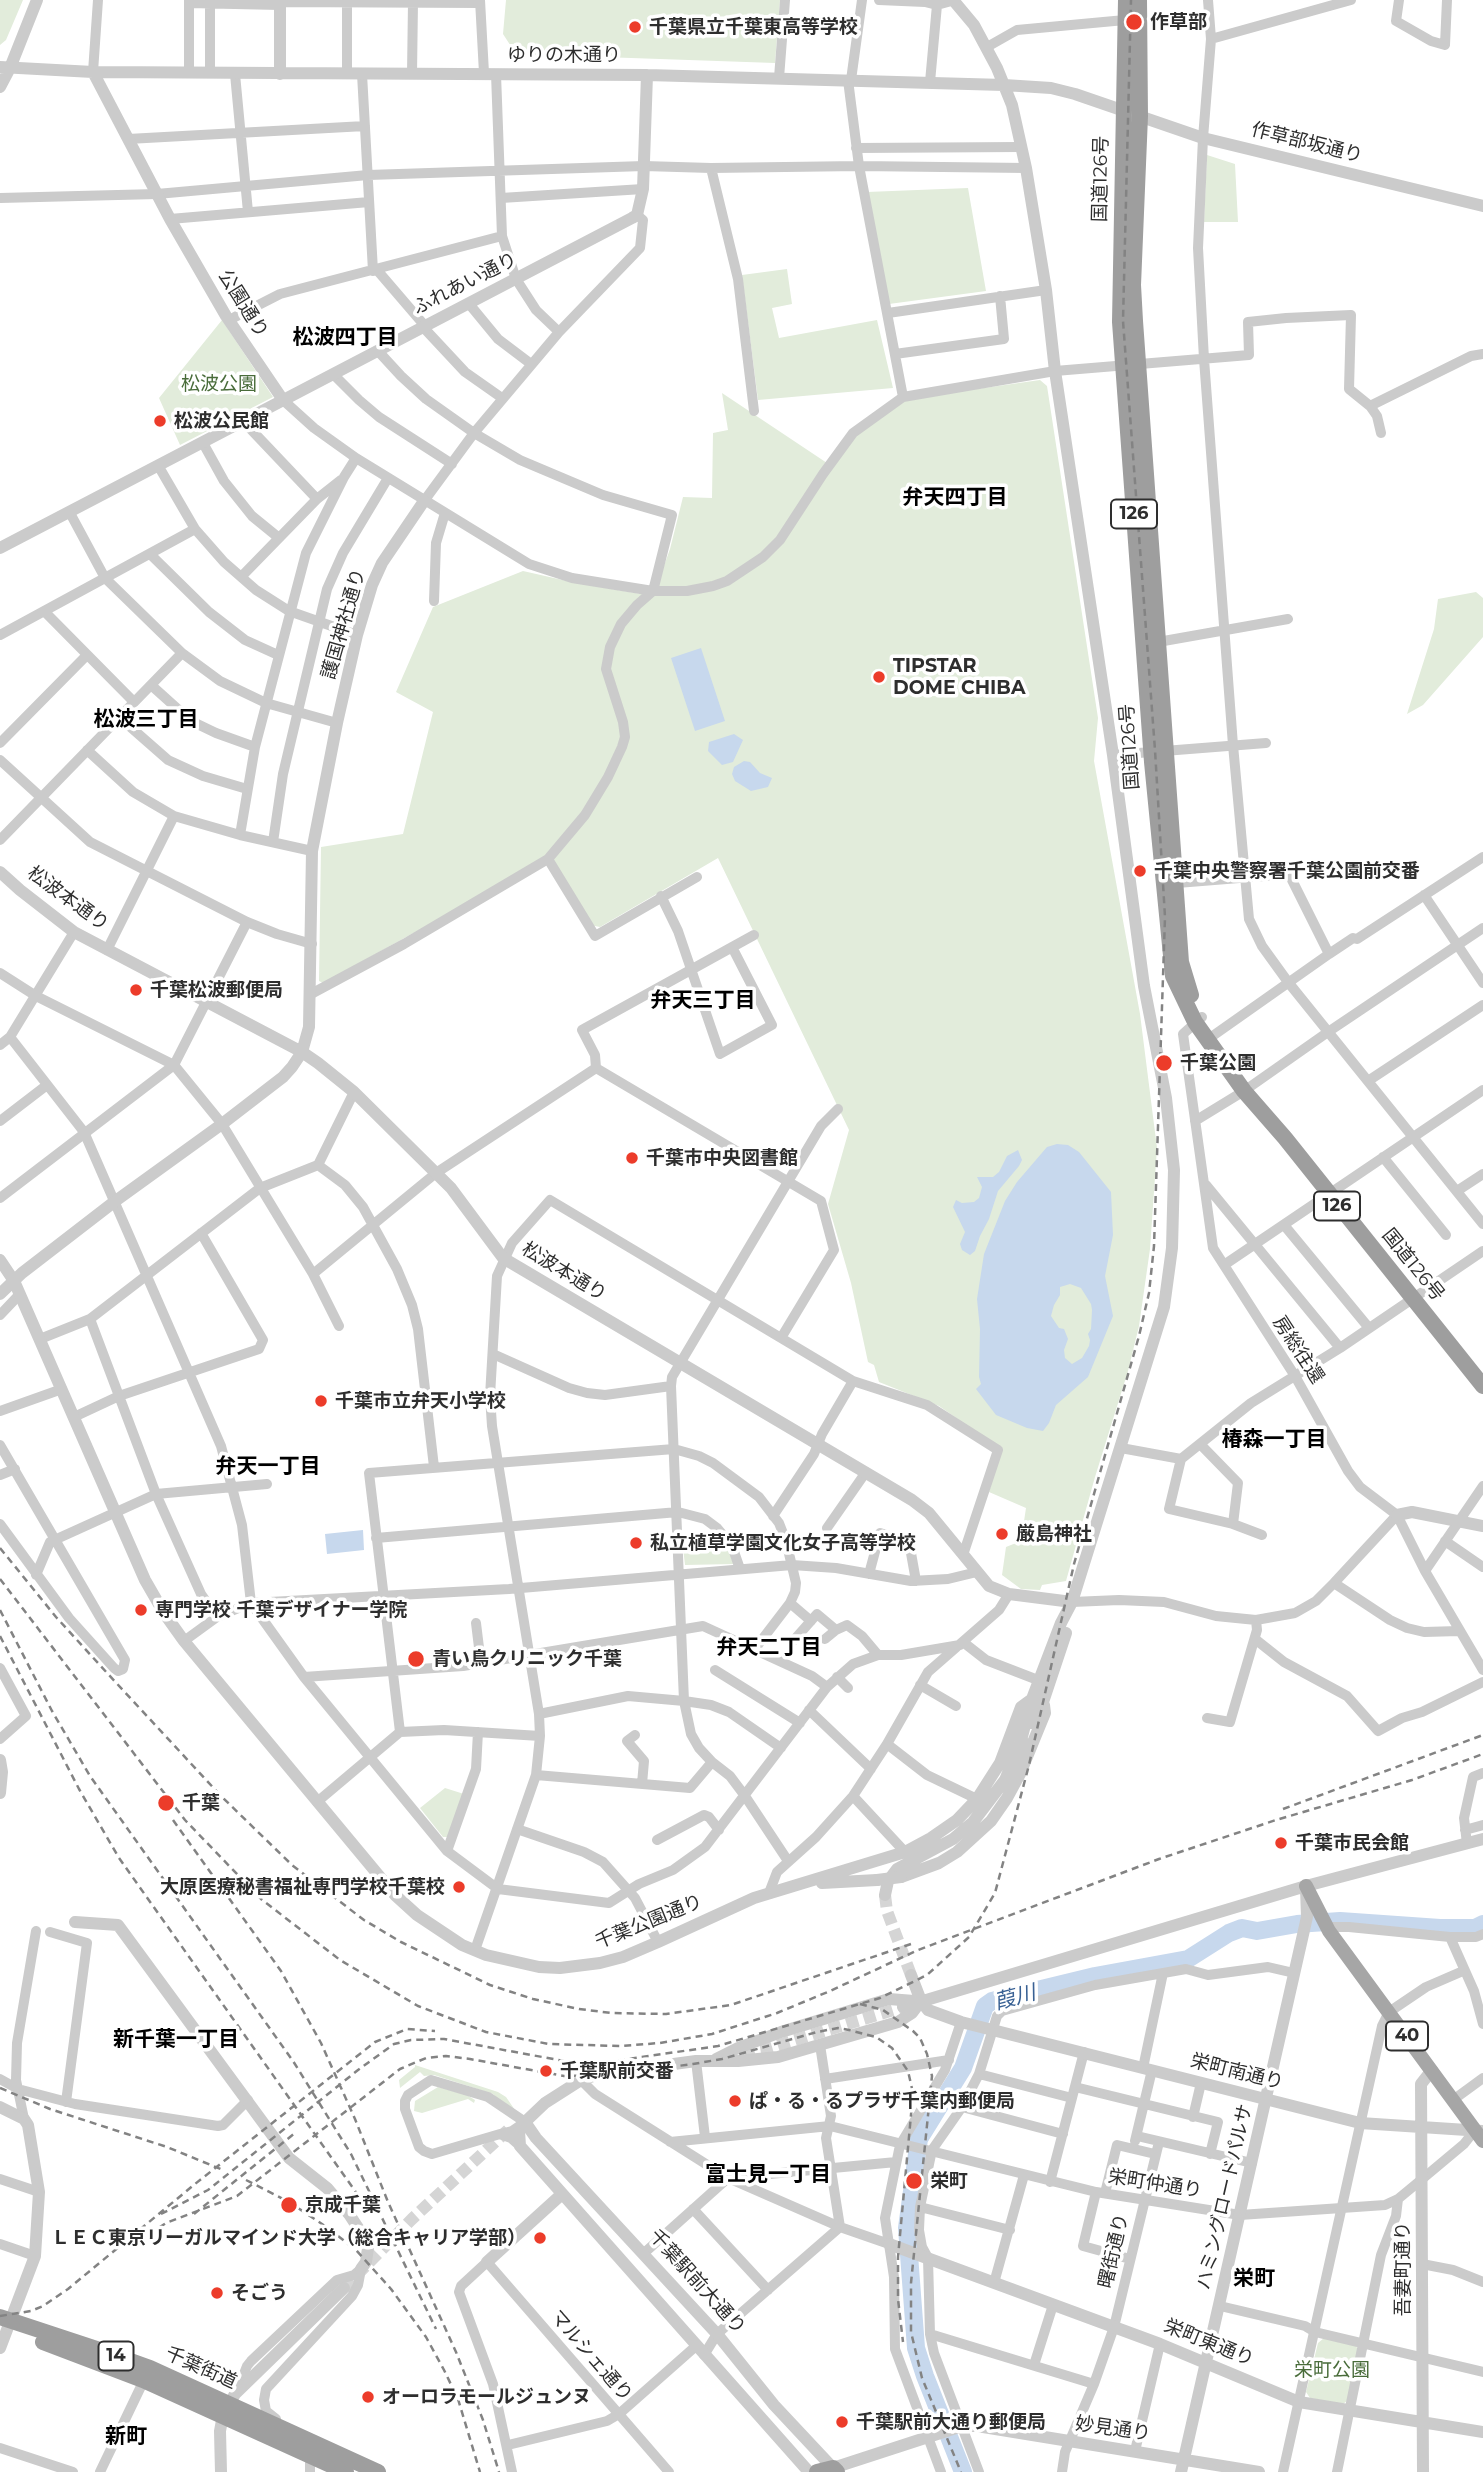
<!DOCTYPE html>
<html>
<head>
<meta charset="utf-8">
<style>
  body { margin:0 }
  canvas { display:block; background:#fff }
</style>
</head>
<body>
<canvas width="1483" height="2472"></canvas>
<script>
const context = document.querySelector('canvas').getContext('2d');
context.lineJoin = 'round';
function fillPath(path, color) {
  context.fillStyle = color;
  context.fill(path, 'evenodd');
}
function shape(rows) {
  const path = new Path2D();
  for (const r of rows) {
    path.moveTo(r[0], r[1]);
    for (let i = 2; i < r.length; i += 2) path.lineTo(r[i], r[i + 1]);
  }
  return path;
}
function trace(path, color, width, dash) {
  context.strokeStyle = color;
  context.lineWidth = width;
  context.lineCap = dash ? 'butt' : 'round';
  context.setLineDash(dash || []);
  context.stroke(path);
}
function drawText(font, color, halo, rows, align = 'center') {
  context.font = font + ' Montserrat,"Noto Sans JP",sans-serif';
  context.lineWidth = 7;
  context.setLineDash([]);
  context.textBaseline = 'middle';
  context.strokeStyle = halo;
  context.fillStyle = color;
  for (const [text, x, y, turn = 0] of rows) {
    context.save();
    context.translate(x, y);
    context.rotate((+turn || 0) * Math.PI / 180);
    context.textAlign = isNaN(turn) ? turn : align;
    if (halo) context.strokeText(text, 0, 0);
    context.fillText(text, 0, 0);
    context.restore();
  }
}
const green = shape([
  [0,0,23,0,6,40,0,45],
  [506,0,780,0,775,63,516,54,503,34],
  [1207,155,1235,164,1238,222,1204,222],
  [968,188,986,291,889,304,867,192],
  [787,269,792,304,772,308,779,338,877,320,893,388,758,400,742,275],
  [222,320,273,397,180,445,159,398],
  [1040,380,1047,386,1098,718,1094,761,1140,1014,1157,1148,1150,1249,1139,1326,1128,1371,1095,1477,1066,1581,1042,1585,1040,1590,1021,1589,1002,1575,1006,1547,1021,1541,1026,1508,989,1492,1001,1449,939,1406,879,1382,874,1365,868,1362,851,1283,828,1204,849,1130,718,858,600,927,590,925,545,856,446,915,323,983,319,981,321,847,403,834,433,712,396,692,433,607,523,571,576,583,653,596,670,549,683,497,712,498,713,433,728,430,722,393,833,467,857,434,901,402,914,398],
  [1476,592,1483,598,1483,637,1423,705,1407,714,1434,629,1438,599],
  [729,1545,735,1564,685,1565,683,1548],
  [445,1788,464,1794,449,1837,443,1837,420,1808],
  [415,2065,498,2092,506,2097,515,2110,511,2111,493,2094,434,2075,424,2076,420,2072,400,2088,399,2080,415,2067],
  [438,2087,467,2095,475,2100,474,2103,468,2099,422,2113,414,2111,415,2101],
  [1324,2338,1355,2345,1358,2349,1347,2401,1343,2404,1310,2398,1306,2392,1318,2343]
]);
const water = shape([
  [701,648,725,721,695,731,671,658],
  [734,734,743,740,733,762,722,765,708,751,709,742],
  [744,761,750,762,760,773,772,778,768,787,751,791,735,781,732,774,734,767],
  [1057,1144,1068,1145,1079,1152,1111,1192,1113,1235,1105,1276,1113,1316,1088,1377,1056,1405,1049,1423,1043,1431,1027,1428,996,1415,976,1389,981,1384,979,1377,980,1329,977,1299,984,1254,1005,1201,1017,1182,1047,1147],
  [1070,1284,1081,1288,1091,1304,1092,1310,1091,1329,1088,1334,1090,1340,1089,1346,1082,1358,1072,1364,1065,1358,1064,1350,1068,1339,1064,1329,1059,1328,1051,1316,1054,1305,1060,1295,1060,1287],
  [1018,1150,1022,1160,1019,1166,998,1191,989,1219,980,1236,975,1251,970,1255,962,1250,960,1244,965,1232,953,1207,956,1200,962,1203,974,1202,979,1198,982,1187,977,1177,993,1177,999,1172,1007,1156],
  [363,1530,364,1550,327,1554,325,1534]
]);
const river = shape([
  [963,2472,925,2376,916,2348,907,2228,919,2139,963,2068,985,2006,992,2001,1095,1976,1188,1959,1229,1933,1242,1928,1257,1931,1297,1924,1340,1921,1440,1928,1475,1928,1483,1924]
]);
const tertiaryTunnel = shape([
  [885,1895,887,1911,911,1975],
  [725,2056,762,2050,903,2007],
  [344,2288,412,2219,509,2129]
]);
const minor = shape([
  [480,0,484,73],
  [879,0,925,2,937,5,955,0],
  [1208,0,1211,39,1203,138,1198,248,1204,359,1233,745,1249,919,1262,946,1288,982,1483,1224],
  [1399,0,1396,21,1431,41,1445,45,1447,0],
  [210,1,210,73],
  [280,2,480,3],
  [189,3,280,5],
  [1211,39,1351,0],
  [987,47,1017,30,1125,20],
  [93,72,98,0],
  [189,73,189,0],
  [235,74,248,212],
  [347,74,347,0],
  [362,74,373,271],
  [412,74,413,2],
  [779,78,785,0],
  [848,80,859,166,903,397,1055,371,1249,355,1248,322,1286,318,1351,315,1349,389,1370,406,1377,416,1381,433],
  [851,80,862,0],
  [930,82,937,5],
  [128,139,365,126],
  [856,148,1020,147],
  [711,168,859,166,1026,168],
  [0,198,157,194,368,175,644,166,711,168,738,279,754,411],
  [501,198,643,189],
  [170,219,369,202],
  [377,270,425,326],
  [470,305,498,339,531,364],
  [888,313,1046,290],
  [229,320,280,294,502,236],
  [423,327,465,372,502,398],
  [559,332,640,248,643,220,637,215],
  [895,354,1004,339,1000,296],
  [333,374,359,400,379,417,452,464],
  [283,400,314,428,356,458,529,564,572,578,653,591,672,515,603,495,520,460,474,433,426,399,401,376,378,351],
  [1370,406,1471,356,1483,354],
  [243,421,317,499],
  [203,443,224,481,252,516,279,538],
  [159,467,195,529,224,562,256,590,289,611,357,635],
  [424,501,474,433,559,332,536,310,516,279,502,236,496,74],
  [70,513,105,578,182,653,220,681,266,703,337,723],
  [150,554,209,612,245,640,278,655],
  [241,577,317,499,341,480],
  [434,601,436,543,445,513],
  [44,611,134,702],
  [0,635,195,529],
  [1158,642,1288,619],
  [151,685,191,721,216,733,255,747],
  [119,717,168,760,203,776,247,789],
  [0,743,87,655],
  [87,750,133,792,174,816,240,835,312,851],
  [1113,755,1266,743],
  [0,760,90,842,247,922,277,934,312,944],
  [240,835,255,747,306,553,344,477,356,458],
  [0,840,182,653],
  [273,842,283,774,327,589,343,553,388,478],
  [548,859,595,936,697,877],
  [1177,883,1289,874,1329,954],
  [1424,895,1483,983],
  [661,896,678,931,720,1054,772,1025,732,947],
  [107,950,174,816],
  [0,973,36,996,174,1065,222,1124,313,1274,339,1326],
  [311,994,404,944,548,859,585,815,608,777,622,747,625,737,623,722,606,669,610,647,621,624,637,605,653,591,687,591,713,586,727,581,763,557,780,540,823,474,853,433,903,397],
  [1202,1017,1183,1034,1213,1248,1295,1376,1348,1471,1360,1487,1397,1515,1425,1571,1483,1670],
  [1214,1035,1329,954,1353,938,1357,939,1483,857],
  [10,1037,84,1132,221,1446,242,1525,251,1603,304,1677,447,1851,498,1889,609,1903,639,1884,673,1870,705,1847,827,1687,853,1664,878,1655,901,1655,960,1645],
  [0,1045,10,1037,74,932],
  [596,1068,821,1201,834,1250,781,1338],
  [596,1068,595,1055,582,1030,754,935],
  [1368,1081,1483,1005],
  [0,1121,47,1085],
  [1195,1121,1244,1091,1328,1032,1483,928],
  [1383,1157,1446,1235],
  [318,1165,354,1092],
  [1206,1185,1340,1348],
  [1457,1191,1483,1174],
  [0,1198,174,1065,247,922],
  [1284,1225,1369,1328],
  [1224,1265,1483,1090],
  [313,1274,436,1173,596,1068],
  [0,1315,19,1295],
  [90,1319,156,1494,201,1594,217,1617],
  [40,1339,90,1319,260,1188,318,1165,345,1185,363,1207,397,1269,412,1305,418,1329,434,1467],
  [493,1354,569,1388,587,1393,605,1395,671,1386],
  [0,1411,62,1389],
  [74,1417,119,1396,259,1349,263,1340,201,1233],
  [1200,1444,1238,1483,1233,1524,1262,1535],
  [0,1445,125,1660,123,1669,118,1671,114,1668,69,1618,0,1524],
  [1121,1448,1181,1459,1251,1403,1340,1348,1483,1251],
  [1181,1459,1169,1509,1233,1524],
  [0,1475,15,1469],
  [773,1516,814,1454,822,1434,853,1381],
  [827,1528,866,1472],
  [376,1538,678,1512,705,1519,717,1528,732,1546,740,1569],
  [1445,1541,1483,1567],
  [1425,1571,1483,1486],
  [869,1574,880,1533,909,1542,916,1581],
  [36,1575,50,1542,156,1494,267,1484],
  [1334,1583,1390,1620,1407,1628,1424,1632,1459,1631],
  [1072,1602,1119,1600,1164,1602,1216,1616,1256,1620,1295,1613,1316,1601,1334,1583,1397,1515],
  [790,1603,811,1621],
  [476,1623,481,1664],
  [825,1639,836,1630,847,1625,862,1636,878,1655],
  [1255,1639,1284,1662,1347,1696,1378,1731,1402,1718,1422,1712,1483,1682],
  [794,1640,817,1614,836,1630],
  [184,1641,217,1617,251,1603,509,1589,792,1565,836,1568,911,1581,948,1579,977,1572],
  [963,1642,986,1660,1043,1682],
  [0,1668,26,1716,0,1739],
  [715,1670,800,1723],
  [304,1677,463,1666,703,1626,812,1676,827,1687],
  [837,1677,848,1688],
  [920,1685,956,1706],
  [809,1710,871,1769],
  [539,1714,628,1696,684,1701,711,1705,729,1712,781,1748],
  [1207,1718,1230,1722,1257,1630,1256,1620],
  [400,1732,369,1473,674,1449,699,1456,713,1463,759,1497,779,1523,786,1541,796,1583,795,1592,790,1603,754,1650],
  [635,1735,627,1741,644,1761,642,1784],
  [887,1744,927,1775,977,1799],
  [536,1775,690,1788,712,1762],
  [853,1796,905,1852],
  [317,1802,400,1732,444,1730,540,1736],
  [517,1829,584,1852,603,1862,635,1898,658,1942],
  [1465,1830,1483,1825],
  [657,1840,704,1815,709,1817,719,1830],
  [1467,1844,1464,1818,1473,1777,1483,1773],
  [447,1851,476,1769,478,1732],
  [788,1861,745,1796,730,1776,712,1762,699,1748,691,1734,684,1701,671,1386,672,1377,821,1126,838,1109],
  [769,1893,777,1872,816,1837,853,1796,887,1744,928,1672,999,1610,1009,1594],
  [1327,1927,1349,1927,1450,1937,1476,1937,1483,1934],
  [50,1932,87,1943,66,2102],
  [1450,1937,1474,1991,1483,2024],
  [475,1950,536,1775,540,1736,539,1714,492,1426,490,1396,497,1276,512,1243,550,1200,853,1381,927,1405,998,1450,963,1555],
  [696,2061,705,2137],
  [1143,2068,1163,1973],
  [979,2074,1072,2098],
  [0,2079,18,2089,75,2104,218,2126,223,2125,248,2100],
  [825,2079,949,2060],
  [581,2080,595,2094,728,2178,840,2227,889,2244],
  [1075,2087,1218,2122,1210,2154],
  [1453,2100,1483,2078],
  [962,2107,1063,2134],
  [1193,2117,1201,2083],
  [24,2119,16,2080,17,2043,36,1931],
  [500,2134,512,2131,525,2122,488,2097,431,2080,408,2095,405,2101,405,2109,419,2147,424,2151,432,2154,500,2134,511,2138,520,2146],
  [1137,2136,1252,2163],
  [1135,2141,1152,2070],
  [670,2142,830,2126,1096,2192,1240,2215,1385,2205,1398,2199,1421,2180,1464,2144,1475,2130],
  [0,2179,39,2192],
  [1050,2182,1084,2052],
  [1096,2192,1083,2246,1130,2259],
  [1105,2193,1117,2145,1155,2154],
  [920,2207,1010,2230],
  [693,2209,768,2290],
  [0,2244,35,2256],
  [643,2254,728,2178,896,2162],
  [1422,2264,1453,2270,1483,2282],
  [994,2283,1024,2175],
  [1220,2306,1305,2326,1315,2332,1483,2372],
  [930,2334,1094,2384],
  [704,2355,717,2334,840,2227,826,2138,831,2116,820,2045],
  [1034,2365,1053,2305],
  [238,2389,247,2366,251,2361,337,2280,354,2275,361,2269],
  [276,2419,266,2411,264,2400,266,2389,352,2296,358,2285,361,2269],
  [508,2445,607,2421,619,2414,696,2346],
  [0,2448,73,2472],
  [1135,2451,1160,2344],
  [310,2456,310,2472],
  [100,2472,145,2378],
  [512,2472,493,2384,459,2292,461,2286,487,2262,669,2472],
  [941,2472,895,2349,894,2277,885,2218,900,2145,945,2070,961,2022],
  [979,2472,934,2353,930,2334,928,2258,922,2247,919,2230,920,2207,932,2150,962,2107,979,2074,997,2016,1002,2011,1095,1985,1186,1969,1208,1975,1268,1967,1294,1973],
  [1062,2472,1065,2452,1094,2384,1114,2327,1159,2142],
  [1283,2472,1382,2026,1389,2012,1426,1987,1463,1971],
  [1337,2472,1381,2255,1396,2216,1398,2199]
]);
const tertiary = shape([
  [953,0,974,25,997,68,1012,105,1026,168,1046,290,1055,371,1113,755,1144,986,1166,1098,1174,1170,1172,1248,1164,1307,1072,1602,1061,1623,1032,1699,1020,1744],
  [0,67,93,72,647,75,1004,85,1051,88,1075,94,1203,138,1483,206],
  [93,72,170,219,226,316,283,400],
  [280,74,280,0],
  [0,87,10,68,37,0],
  [0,548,632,218,637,215,643,189,647,75],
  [0,872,20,890,74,932,302,1052,318,1063,354,1092,451,1188,503,1258,912,1500,929,1513,989,1586,1009,1594,1072,1602],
  [0,1260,14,1281,145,1580,164,1613,184,1641,395,1895,417,1915,462,1945,486,1955,539,1967,560,1968,600,1963,623,1957,658,1942,754,1898,905,1852,931,1838,957,1820,977,1799,1000,1763,1021,1707,1032,1699],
  [0,1294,22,1273,114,1202,222,1124,283,1077,292,1067,302,1052,309,1027,312,851,337,723,357,635,372,585,382,563,424,501],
  [1397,1515,1412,1512,1483,1526],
  [1031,1723,1043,1702,1066,1633],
  [0,1760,2,1772,0,1793],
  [901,1877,939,1863,957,1852,991,1821,1007,1798,1020,1774,1045,1713,1044,1705],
  [822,1883,877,1880],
  [885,1895,888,1881,897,1869,953,1839,973,1822,1005,1780,1022,1739],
  [75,1922,118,1925,289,2158,327,2188,349,2214,364,2237,368,2248,366,2262,361,2269],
  [911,1975,921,2001,928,2010,961,2022,1360,2123,1482,2131],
  [903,2007,1306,1886,1483,1839],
  [716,2059,738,2048,781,2032,889,1999,914,2001],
  [0,2107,24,2119,28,2125,39,2192,35,2256,0,2348],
  [525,2122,536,2138,717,2334,774,2405,833,2468,962,2426,977,2426,1259,2472],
  [889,2244,1160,2344,1299,2402,1483,2432],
  [487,2262,562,2194],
  [221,2472,220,2431,223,2415,235,2394,344,2288],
  [809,2472,520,2146,519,2131,525,2122,545,2103,581,2080,599,2074,696,2061,738,2061,778,2057,898,2022,912,2013,921,2001],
  [1181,2472,1307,1917,1306,1888],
  [1423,2472,1421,2084,1432,2070]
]);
const primary = shape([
  [1306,1886,1329,1931,1483,2141]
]);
const trunk = shape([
  [1126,0,1120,322,1152,762,1173,976,1195,1022,1244,1091,1285,1138,1483,1386],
  [1139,0,1140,116,1133,285,1135,321,1181,962,1191,995],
  [0,2317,100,2350,150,2368,378,2472],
  [43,2342,143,2380,346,2472],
  [817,2472,833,2468,837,2472]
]);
const rail = shape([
  [0,1548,56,1617,108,1674,221,1796,292,1865,364,1920,401,1942,490,1985,533,1999,579,2009,611,2013,666,2014,731,2005,911,1944],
  [0,1579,185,1820,261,1899,340,1960,418,2006,486,2032,549,2044,620,2046,660,2043,712,2034,777,2013,830,1991,918,1950,1159,1859,1276,1820,1412,1780,1483,1754],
  [0,1610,52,1711,90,1776,293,2061,351,2154,436,2329],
  [0,1636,79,1789,119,1858,370,2212],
  [1283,1809,1483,1735],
  [173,1820,281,1971,321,2043,355,2119,388,2202,456,2352,483,2420,499,2472],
  [860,2004,883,2010,913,2031,920,2038,927,2054,932,2076,911,2283,911,2332,922,2378,961,2472],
  [0,2088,50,2109,167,2147,223,2170],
  [246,2180,289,2202,325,2226,356,2250,391,2289,426,2337,444,2370,458,2399,480,2472],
  [161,2214,208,2190,358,2070,394,2044,411,2040,444,2039,575,2063,607,2062,718,2046,880,1998,927,1975,969,1937,995,1893,1029,1765,1074,1564,1139,1336,1149,1293,1154,1246,1165,917,1155,750,1123,321,1131,0],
  [194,2214,295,2133],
  [149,2234,166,2223,237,2196,400,2069,426,2058,446,2056,470,2059,564,2076,608,2075,693,2064,722,2059,817,2032,838,2028,849,2030,876,2037,892,2048,908,2071,913,2093,898,2257,898,2299,903,2342],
  [0,2316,31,2311,43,2306,68,2289,195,2184,375,2042,407,2029,435,2031]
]);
const tertiaryBridge = shape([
  [877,1880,901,1877]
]);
const markers = [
  [1134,22,9,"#ec3c2a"],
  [635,27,7,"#ec3c2a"],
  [160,421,7,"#ec3c2a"],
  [879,677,7,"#ec3c2a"],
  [1140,871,7,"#ec3c2a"],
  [136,990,7,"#ec3c2a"],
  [1164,1063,9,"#ec3c2a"],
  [632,1158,7,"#ec3c2a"],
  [321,1401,7,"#ec3c2a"],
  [1002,1534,7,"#ec3c2a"],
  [636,1543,7,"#ec3c2a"],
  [141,1610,7,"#ec3c2a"],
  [416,1659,9,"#ec3c2a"],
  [166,1803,9,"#ec3c2a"],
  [1281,1843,7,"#ec3c2a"],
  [459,1887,7,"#ec3c2a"],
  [546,2071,7,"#ec3c2a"],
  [735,2101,7,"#ec3c2a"],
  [914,2181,9,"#ec3c2a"],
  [289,2205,9,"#ec3c2a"],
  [540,2238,7,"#ec3c2a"],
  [217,2293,7,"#ec3c2a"],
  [368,2397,7,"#ec3c2a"],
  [842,2422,7,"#ec3c2a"]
];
const shields = [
  [1134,514,46],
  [1337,1206,46],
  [1407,2036,42],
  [116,2356,35]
];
const shieldNames = [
  ["126",1134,514],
  ["126",1337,1206],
  ["40",1407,2036],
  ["14",116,2356]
];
const poiNames = [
  ["作草部",1150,22],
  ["千葉県立千葉東高等学校",649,27],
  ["松波公民館",174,421],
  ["TIPSTAR",893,666],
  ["DOME CHIBA",893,688],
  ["千葉中央警察署千葉公園前交番",1154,871],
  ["千葉松波郵便局",150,990],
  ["千葉公園",1180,1063],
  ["千葉市中央図書館",646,1158],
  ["千葉市立弁天小学校",335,1401],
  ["厳島神社",1016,1534],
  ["私立植草学園文化女子高等学校",650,1543],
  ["専門学校 千葉デザイナー学院",155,1610],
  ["青い鳥クリニック千葉",432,1659],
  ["千葉",182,1803],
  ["千葉市民会館",1295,1843],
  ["大原医療秘書福祉専門学校千葉校",445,1887,"right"],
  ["千葉駅前交番",560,2071],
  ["ぱ・る・るプラザ千葉内郵便局",749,2101],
  ["栄町",930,2181],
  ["京成千葉",305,2205],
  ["ＬＥＣ東京リーガルマインド大学（総合キャリア学部）",526,2238,"right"],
  ["そごう",231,2293],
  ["オーロラモールジュンヌ",382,2397],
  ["千葉駅前大通り郵便局",856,2422]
];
const streetNames = [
  ["ゆりの木通り",564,55],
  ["作草部坂通り",1307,143,14],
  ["国道126号",1101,179,-89],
  ["ふれあい通り",465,284,-27],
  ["公園通り",243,304,58],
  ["護国神社通り",344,624,-74],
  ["国道126号",1130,747,-94],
  ["松波本通り",68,899,36],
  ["国道126号",1413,1265,51],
  ["松波本通り",564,1272,31],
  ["房総往還",1298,1350,57],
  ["千葉公園通り",649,1922,-22],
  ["栄町南通り",1237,2072,14],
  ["栄町仲通り",1155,2184,9],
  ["ハミングロードパルサ",1225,2197,-77],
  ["曙街通り",1114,2251,-77],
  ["吾妻町通り",1403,2269,-90],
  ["千葉駅前大通り",697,2282,48],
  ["栄町東通り",1209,2343,22],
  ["マルシェ通り",591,2356,49],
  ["千葉街道",201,2368,24],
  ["妙見通り",1113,2429,8]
];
const parkNames = [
  ["松波公園",219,384],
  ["栄町公園",1332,2370]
];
const neighbourhoodNames = [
  ["松波四丁目",345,338],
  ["弁天四丁目",955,498],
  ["松波三丁目",146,720],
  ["弁天三丁目",703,1001],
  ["椿森一丁目",1274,1440],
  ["弁天一丁目",268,1467],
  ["弁天二丁目",769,1648],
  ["新千葉一丁目",176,2040],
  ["富士見一丁目",768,2175],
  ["栄町",1254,2279],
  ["新町",126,2437]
];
const waterNames = [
  ["葭川",1015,1998,-15]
];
fillPath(green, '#e2ecdb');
fillPath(water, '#c7d8ed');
trace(river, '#c7d8ed', 18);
trace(tertiaryTunnel, '#d5d5d5', 12, [12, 6]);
trace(minor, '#cbcbcb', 10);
trace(tertiary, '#cbcbcb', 12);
trace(primary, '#a6a6a6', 14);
trace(trunk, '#9e9e9e', 16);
trace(rail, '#838383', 2.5, [7, 5]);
trace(tertiaryBridge, '#cbcbcb', 12);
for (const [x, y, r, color] of markers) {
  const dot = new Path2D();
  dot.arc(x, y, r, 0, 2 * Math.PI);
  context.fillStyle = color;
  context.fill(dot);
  trace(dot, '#fff', 2.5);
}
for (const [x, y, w] of shields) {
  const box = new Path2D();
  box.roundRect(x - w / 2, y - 14.5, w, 29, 5);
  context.fillStyle = '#fff';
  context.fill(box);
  trace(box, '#2e2e2e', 2);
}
drawText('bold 18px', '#2e2e2e', null, shieldNames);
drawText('bold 19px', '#2e2e2e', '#fff', poiNames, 'left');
drawText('19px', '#2e2e2e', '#fff', streetNames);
drawText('19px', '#496c3a', '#fff', parkNames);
drawText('bold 21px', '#000', '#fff', neighbourhoodNames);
drawText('italic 21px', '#396194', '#fff', waterNames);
</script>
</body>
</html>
